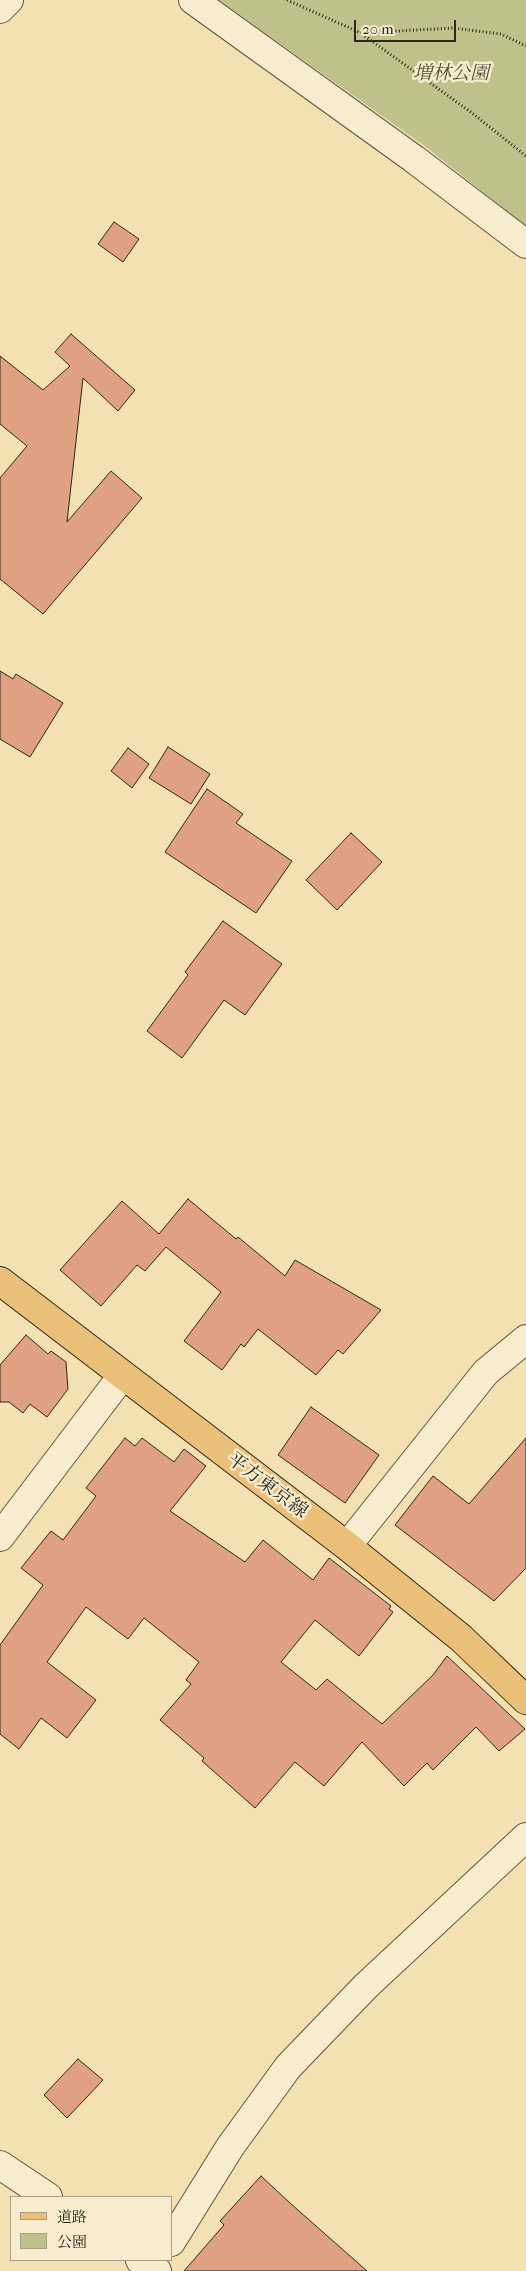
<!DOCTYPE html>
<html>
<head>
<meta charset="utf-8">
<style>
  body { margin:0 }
  #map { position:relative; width:526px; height:2271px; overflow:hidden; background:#f3e1b2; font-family:"IM FELL French Canon","Noto Serif JP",serif }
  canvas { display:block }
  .legend { position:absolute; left:10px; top:2196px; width:162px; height:65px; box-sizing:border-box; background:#f7eccd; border:1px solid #a79d86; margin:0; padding:6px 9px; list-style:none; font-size:15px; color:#2e261b }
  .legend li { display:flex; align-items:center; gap:10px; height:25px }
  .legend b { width:25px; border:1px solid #a79d86 }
  .scale { position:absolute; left:354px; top:20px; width:102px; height:22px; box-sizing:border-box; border:2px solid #2e261b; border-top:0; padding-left:6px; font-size:15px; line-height:18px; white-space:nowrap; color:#2e261b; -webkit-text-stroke:4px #f7eccd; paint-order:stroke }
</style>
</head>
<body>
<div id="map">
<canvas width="526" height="2271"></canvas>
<ul class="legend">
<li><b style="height:6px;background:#eac079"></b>道路</li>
<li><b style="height:14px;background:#bec28a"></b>公園</li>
</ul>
<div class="scale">20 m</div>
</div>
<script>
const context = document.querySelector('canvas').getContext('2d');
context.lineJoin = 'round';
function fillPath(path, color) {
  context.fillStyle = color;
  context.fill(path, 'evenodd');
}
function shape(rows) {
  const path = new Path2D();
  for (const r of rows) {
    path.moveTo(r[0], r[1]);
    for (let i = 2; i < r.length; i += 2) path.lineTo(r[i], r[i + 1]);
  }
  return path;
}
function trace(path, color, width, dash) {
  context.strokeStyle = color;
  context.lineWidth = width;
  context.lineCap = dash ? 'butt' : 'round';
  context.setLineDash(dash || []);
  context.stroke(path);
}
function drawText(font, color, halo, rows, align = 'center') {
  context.font = font + ' "IM FELL French Canon","Noto Serif JP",serif';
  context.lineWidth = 5;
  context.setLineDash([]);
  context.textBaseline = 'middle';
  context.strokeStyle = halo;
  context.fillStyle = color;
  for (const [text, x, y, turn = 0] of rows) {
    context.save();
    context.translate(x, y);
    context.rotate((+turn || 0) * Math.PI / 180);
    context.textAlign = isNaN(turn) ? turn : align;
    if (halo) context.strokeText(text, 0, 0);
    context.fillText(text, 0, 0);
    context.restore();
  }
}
const green = shape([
  [218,0,526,0,526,226,422,144]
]);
const building = shape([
  [114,222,139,239,123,262,98,244,114,222],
  [71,334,135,390,118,411,83,378,67,522,111,471,142,498,43,614,0,579,0,478,27,446,0,424,0,356,43,390,70,366,55,352,71,334],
  [0,671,13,679,16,674,63,703,30,757,0,739,0,671],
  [168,747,210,774,191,804,149,778,168,747],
  [128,748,149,764,132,788,111,771,128,748],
  [207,789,243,814,236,823,292,861,256,913,165,852,207,789],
  [351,833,382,862,337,910,306,880,351,833],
  [223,921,282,964,245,1015,224,1000,182,1058,147,1031,188,975,185,972,223,921],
  [188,1199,236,1239,238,1237,285,1276,295,1260,381,1310,343,1354,338,1350,316,1375,258,1329,244,1347,241,1344,222,1370,184,1341,221,1292,166,1247,145,1271,137,1265,101,1306,60,1270,122,1201,159,1234,188,1199],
  [26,1335,48,1354,51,1351,66,1362,68,1389,47,1417,30,1404,23,1413,9,1402,0,1402,0,1365,26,1335],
  [311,1407,379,1455,345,1503,278,1455,311,1407],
  [125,1438,135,1446,142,1438,174,1462,184,1449,206,1466,170,1511,245,1562,263,1540,313,1580,329,1558,391,1606,389,1609,393,1612,359,1656,315,1620,281,1662,316,1690,327,1679,382,1724,433,1675,447,1656,525,1729,499,1751,476,1727,433,1770,427,1763,404,1786,362,1742,324,1786,295,1762,255,1808,202,1761,204,1758,160,1720,191,1684,186,1680,199,1662,144,1618,128,1639,86,1607,47,1662,96,1700,67,1738,41,1718,19,1749,0,1734,0,1645,43,1585,21,1568,51,1531,63,1540,96,1496,86,1488,125,1438],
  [526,1438,526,1568,494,1601,395,1525,433,1476,469,1504,526,1438],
  [78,2059,103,2080,67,2118,44,2095,78,2059],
  [261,2176,290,2203,367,2271,184,2271,224,2225,220,2221,261,2176]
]);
const path = shape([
  [287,0,361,33,453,28,501,34,526,46],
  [362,34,472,113,526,156]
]);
const minor = shape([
  [193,0,414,159,526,244],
  [0,9,9,0],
  [0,1537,122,1376],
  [347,1546,486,1372,526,1339],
  [0,2165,48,2197],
  [171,2242,230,2147,288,2067,366,1986,526,1837],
  [140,2260,157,2271]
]);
const major = shape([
  [0,1281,347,1546,461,1638,526,1700]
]);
const parkNames = [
  ["増林公園",451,74]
];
const streetNames = [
  ["平方東京線",267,1486,37]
];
fillPath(green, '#bec28a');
fillPath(building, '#e0a182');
trace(building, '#2e261b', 1);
trace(minor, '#5f5541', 30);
trace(major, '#2e261b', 30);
trace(path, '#2e261b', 3, [1, 2.5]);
trace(minor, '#f7eccd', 28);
trace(major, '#eac079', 28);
drawText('italic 19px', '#524d37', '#f7eccd', parkNames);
drawText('19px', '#2e261b', '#f7eccd', streetNames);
</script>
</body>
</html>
